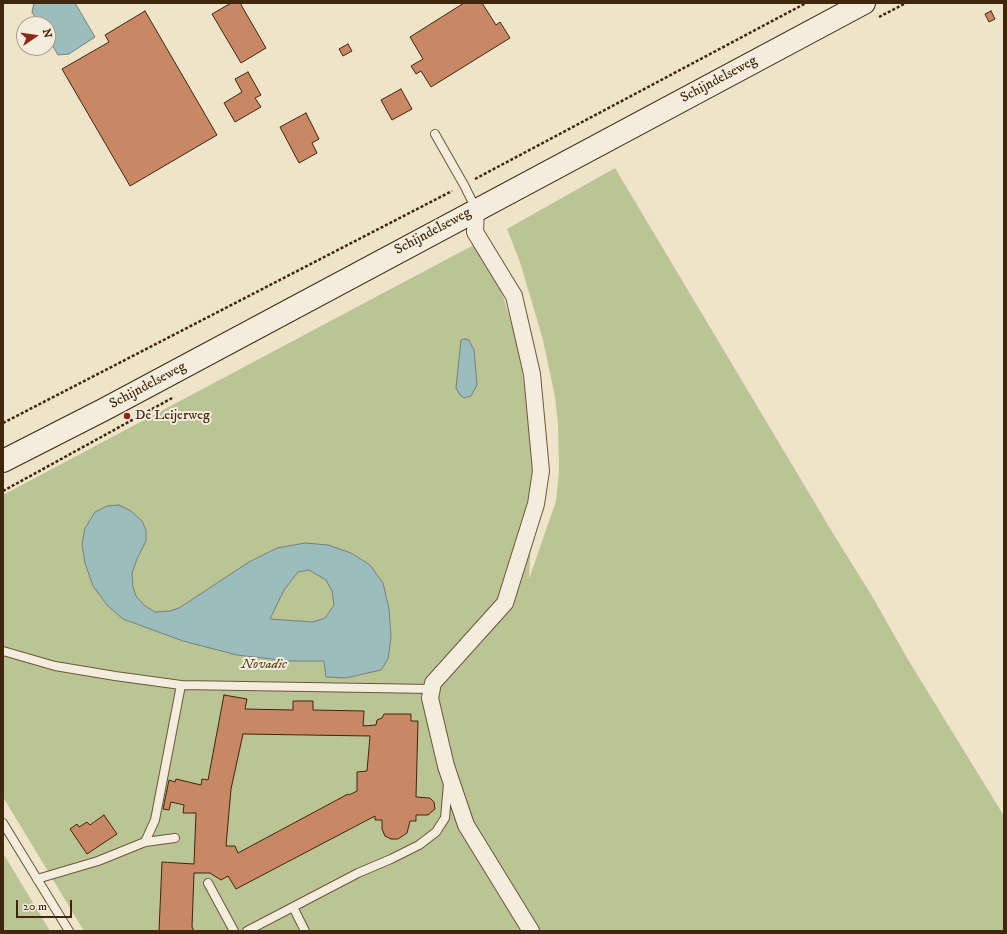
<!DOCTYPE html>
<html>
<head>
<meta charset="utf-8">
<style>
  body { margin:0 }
  #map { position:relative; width:1007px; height:934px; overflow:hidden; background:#eee4ca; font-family:"IM FELL DW Pica",serif }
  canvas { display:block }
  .frame { position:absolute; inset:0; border:4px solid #40260a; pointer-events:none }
  .north { position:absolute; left:16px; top:16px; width:40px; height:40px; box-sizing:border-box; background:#f4eddd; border:1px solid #ac9d89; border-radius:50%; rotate:77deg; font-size:11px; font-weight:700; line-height:16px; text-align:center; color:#40260a }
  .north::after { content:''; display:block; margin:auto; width:14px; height:18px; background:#8f2418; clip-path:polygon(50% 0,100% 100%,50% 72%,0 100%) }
  .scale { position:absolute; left:16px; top:900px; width:56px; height:18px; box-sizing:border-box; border:2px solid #40260a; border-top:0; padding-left:5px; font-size:12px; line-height:14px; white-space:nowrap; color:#40260a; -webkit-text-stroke:3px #f4eddd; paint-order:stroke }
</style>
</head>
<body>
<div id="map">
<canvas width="1007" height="934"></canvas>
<div class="frame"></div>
<div class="north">N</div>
<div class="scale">20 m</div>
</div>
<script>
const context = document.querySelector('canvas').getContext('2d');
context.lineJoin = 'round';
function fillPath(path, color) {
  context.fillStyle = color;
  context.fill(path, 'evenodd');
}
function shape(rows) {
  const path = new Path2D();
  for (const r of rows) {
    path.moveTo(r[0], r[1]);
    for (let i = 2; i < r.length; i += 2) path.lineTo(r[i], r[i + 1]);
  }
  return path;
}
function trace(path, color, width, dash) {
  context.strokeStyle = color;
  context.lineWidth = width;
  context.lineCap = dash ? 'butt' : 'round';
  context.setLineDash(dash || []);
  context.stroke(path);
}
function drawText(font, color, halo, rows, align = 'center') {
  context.font = font + ' "IM FELL DW Pica",serif';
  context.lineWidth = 4;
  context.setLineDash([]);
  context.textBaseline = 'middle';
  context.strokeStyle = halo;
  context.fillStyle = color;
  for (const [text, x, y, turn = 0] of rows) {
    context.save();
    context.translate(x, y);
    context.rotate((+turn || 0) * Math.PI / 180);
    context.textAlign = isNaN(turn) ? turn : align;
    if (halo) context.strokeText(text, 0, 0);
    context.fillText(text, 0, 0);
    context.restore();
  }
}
const green = shape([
  [615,168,834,535,872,596,907,658,1004,816,1004,931,84,931,3,797,3,495,483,240,499,283,518,345,535,452,529,579,556,501,559,472,558,424,555,397,543,340,520,262,507,229],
  [3,853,41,916,50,931,3,931]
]);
const water = shape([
  [34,3,75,3,95,37,69,54,58,55,48,38,48,24,39,24,32,12,34,3],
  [465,339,469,340,474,350,477,385,471,396,464,398,460,395,456,388,461,340,465,339],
  [119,505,131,511,142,521,146,530,146,541,137,559,132,573,133,587,136,596,144,605,155,612,170,611,179,608,249,562,277,548,305,543,328,545,351,553,370,565,383,583,389,609,391,637,388,659,381,670,346,678,326,677,324,661,289,661,237,655,183,641,123,619,107,605,93,586,85,563,82,544,85,528,95,512,107,506,119,505],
  [309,570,326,580,332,591,334,605,325,618,313,622,270,619,284,590,298,572,309,570]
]);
const building = shape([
  [231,3,240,3,266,48,241,63,212,14,231,3],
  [464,3,482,3,496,25,500,22,510,38,431,87,421,71,416,74,411,66,423,59,410,37,464,3],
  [145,11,217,135,130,186,62,69,109,42,105,35,145,11],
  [991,11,995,19,989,22,985,14,991,11],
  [348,44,352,51,343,56,339,49,348,44],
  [248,72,261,95,255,98,261,107,235,122,224,103,242,92,235,79,248,72],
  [401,89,412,109,392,120,381,100,401,89],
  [306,113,319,139,312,143,317,153,299,163,280,127,306,113],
  [224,695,247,699,245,709,293,710,293,701,313,701,313,710,364,711,363,726,376,725,377,720,382,718,384,714,411,714,411,721,418,721,416,797,430,798,434,802,435,809,428,815,416,815,416,821,410,821,407,833,398,839,391,839,385,836,382,829,382,820,375,820,375,816,236,889,228,876,221,880,210,873,194,873,192,927,194,931,159,931,162,862,194,864,196,813,183,813,184,805,171,802,169,810,163,809,169,780,175,782,176,779,201,785,202,779,208,780,224,695],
  [243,734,370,736,367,771,357,772,357,791,349,795,348,794,238,853,235,846,226,846,231,789,243,734],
  [104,815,117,834,87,854,70,829,77,824,79,827,87,822,90,825,104,815]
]);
const path = shape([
  [879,17,906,3],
  [475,179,806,3],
  [3,423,452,191],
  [3,491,174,397]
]);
const lane = shape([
  [435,134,464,185,476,209],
  [3,651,55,666,115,676,181,685],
  [3,823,69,931],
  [145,842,155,820,181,685,432,689],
  [37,879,98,861,145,842,175,838],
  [208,883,234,931],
  [293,907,358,873,391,859,419,845,436,832,445,818,448,784],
  [247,931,293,907,305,931]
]);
const street = shape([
  [476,209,475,232,514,296,532,374,541,471,536,504,505,603,433,683,430,698,446,766,466,825,531,931]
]);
const secondary = shape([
  [3,461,105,409,864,3]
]);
const markers = [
  [127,416,4,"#8f2418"]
];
const streetNames = [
  ["Schijndelseweg",719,80,-28],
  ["Schijndelseweg",433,232,-28],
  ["Schijndelseweg",148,386,-28]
];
const poiNames = [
  ["De Leijerweg",135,416]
];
const parkNames = [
  ["Novadic",264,665]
];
fillPath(green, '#bbc495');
fillPath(water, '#9bbdbe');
trace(water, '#778176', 1);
fillPath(building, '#c88865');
trace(building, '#40260a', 1);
trace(lane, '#6c563a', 10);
trace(street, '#6c563a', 18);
trace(secondary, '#40260a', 24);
trace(path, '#40260a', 2.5, [3, 2]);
trace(lane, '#f4eddd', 8);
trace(street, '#f4eddd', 16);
trace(secondary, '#f4eddd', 22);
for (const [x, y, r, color] of markers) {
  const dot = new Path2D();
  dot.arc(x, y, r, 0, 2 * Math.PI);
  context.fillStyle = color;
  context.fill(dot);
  trace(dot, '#f4eddd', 1.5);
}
drawText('14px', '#40260a', '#f4eddd', streetNames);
drawText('14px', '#40260a', '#f4eddd', poiNames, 'left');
drawText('italic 14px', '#5f4e2d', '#f4eddd', parkNames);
</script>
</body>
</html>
